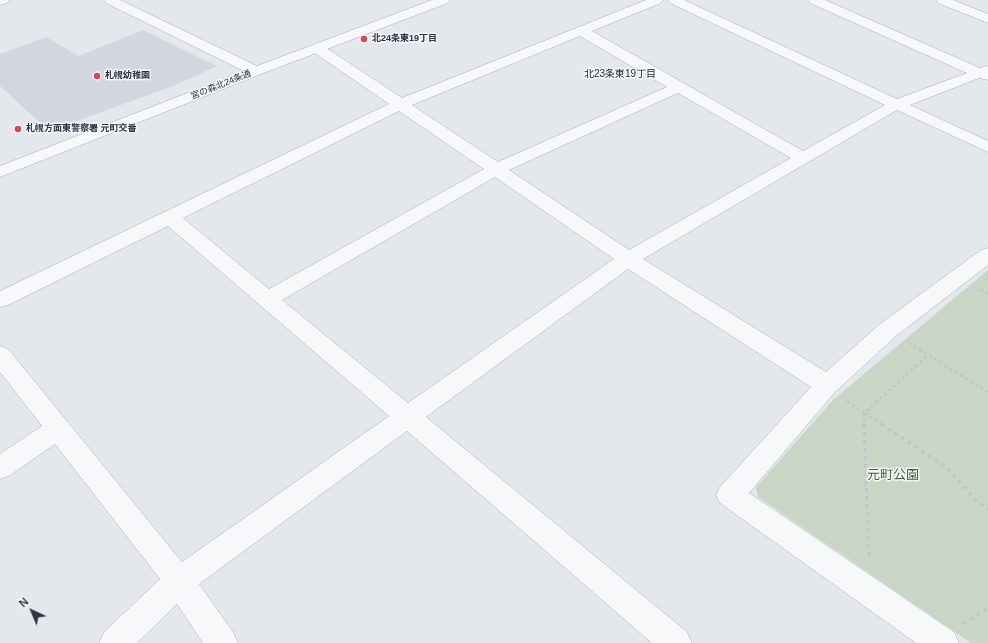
<!DOCTYPE html>
<html>
<head>
<meta charset="utf-8">
<style>
  body { margin:0 }
  #map { position:relative; width:988px; height:643px; overflow:hidden; background:#e4e7ec; font-family:Arial,sans-serif }
  canvas { display:block }
  .north { position:absolute; left:12px; top:591px; width:40px; height:40px; -webkit-text-stroke:3px #f4f6f9; paint-order:stroke; rotate:316deg; font-size:11px; font-weight:700; line-height:16px; text-align:center; color:#2b3445 }
  .north::after { content:''; display:block; margin:auto; width:14px; height:18px; background:#2b3445; clip-path:polygon(50% 0,100% 100%,50% 72%,0 100%) }
</style>
</head>
<body>
<div id="map">
<canvas width="988" height="643"></canvas>
<div class="north">N</div>
</div>
<script>
const context = document.querySelector('canvas').getContext('2d');
context.lineJoin = 'round';
function fillPath(path, color) {
  context.fillStyle = color;
  context.fill(path, 'evenodd');
}
function shape(rows) {
  const path = new Path2D();
  for (const r of rows) {
    path.moveTo(r[0], r[1]);
    for (let i = 2; i < r.length; i += 2) path.lineTo(r[i], r[i + 1]);
  }
  return path;
}
function trace(path, color, width, dash) {
  context.strokeStyle = color;
  context.lineWidth = width;
  context.lineCap = dash ? 'butt' : 'round';
  context.setLineDash(dash || []);
  context.stroke(path);
}
function drawText(font, color, halo, rows, align = 'center') {
  context.font = font + ' Arial,"Noto Sans JP",sans-serif';
  context.lineWidth = 3;
  context.setLineDash([]);
  context.textBaseline = 'middle';
  context.strokeStyle = halo;
  context.fillStyle = color;
  for (const [text, x, y, turn = 0] of rows) {
    context.save();
    context.translate(x, y);
    context.rotate((+turn || 0) * Math.PI / 180);
    context.textAlign = isNaN(turn) ? turn : align;
    if (halo) context.strokeText(text, 0, 0);
    context.fillText(text, 0, 0);
    context.restore();
  }
}
const built = shape([
  [143,30,217,66,173,86,49,131,0,86,0,54,46,37,79,56]
]);
const green = shape([
  [988,270,988,643,971,643,758,497,756,487,834,399]
]);
const pathFar1 = shape([
  [980,290,988,294],
  [909,343,988,392],
  [847,401,864,413,928,355],
  [864,413,864,425],
  [865,413,883,425]
]);
const path = shape([
  [864,424,869,557],
  [881,424,946,467,978,502,988,509],
  [963,624,988,608]
]);
const minor = shape([
  [0,0,9,0,7,3,0,5,0,0],
  [646,0,663,0,661,3,592,31,803,151,885,105,670,3,668,0,684,0,897,99,967,73,810,3,808,0,825,0,980,68,988,66,988,80,979,78,910,105,988,141,988,152,897,110,643,259,826,372,880,324,981,250,988,248,988,265,896,336,835,392,749,493,954,632,959,643,916,643,720,503,716,495,720,487,811,387,628,269,426,417,687,632,692,643,652,643,407,431,199,584,233,632,238,643,203,643,177,604,137,643,99,643,104,632,160,579,55,444,9,476,0,479,0,454,42,426,0,372,0,346,8,349,182,562,389,416,168,226,8,305,0,307,0,291,389,104,312,51,310,48,312,45,317,44,322,45,402,98,646,0],
  [580,36,667,87,498,162,412,105,580,36],
  [678,93,791,158,629,250,509,170,678,93],
  [399,111,484,169,269,289,183,218,399,111],
  [495,177,614,259,408,403,282,300,495,177],
  [936,0,953,0,988,14,988,23,938,3,936,0]
]);
const tertiary = shape([
  [104,0,120,0,257,66,432,0,450,0,448,3,261,74,0,177,0,166,244,71,106,3,104,0]
]);
const markers = [
  [364,39,4,"#d1495b"],
  [97,76,4,"#d1495b"],
  [18,129,4,"#d1495b"]
];
const farPoinames = [
  ["北24条東19丁目",372,39],
  ["札幌幼稚園",105,76],
  ["札幌方面東警察署 元町交番",26,129]
];
const farStreetnames = [
  ["宮の森北24条通",221,85,-22]
];
const farNeighbourhoodnames = [
  ["北23条東19丁目",620,74]
];
const nearParknames = [
  ["元町公園",893,475]
];
fillPath(built, '#d2d6de');
fillPath(green, '#c9d6c5');
trace(minor, '#a9aeb7', 1);
trace(tertiary, '#a9aeb7', 1);
trace(pathFar1, '#c2c5cb', 2.5, [3, 3]);
trace(path, '#c2c5cb', 3, [4, 4]);
fillPath(minor, '#f7f8fa');
fillPath(tertiary, '#f7f8fa');
for (const [x, y, r, color] of markers) {
  const dot = new Path2D();
  dot.arc(x, y, r, 0, 2 * Math.PI);
  context.fillStyle = color;
  context.fill(dot);
  trace(dot, '#f4f6f9', 1.5);
}
drawText('bold 9px', '#2b3445', '#f4f6f9', farPoinames, 'left');
drawText('9px', '#2b3445', '#f4f6f9', farStreetnames);
drawText('10px', '#1d2536', '#f4f6f9', farNeighbourhoodnames);
drawText('13px', '#3f6138', '#f4f6f9', nearParknames);
</script>
</body>
</html>
